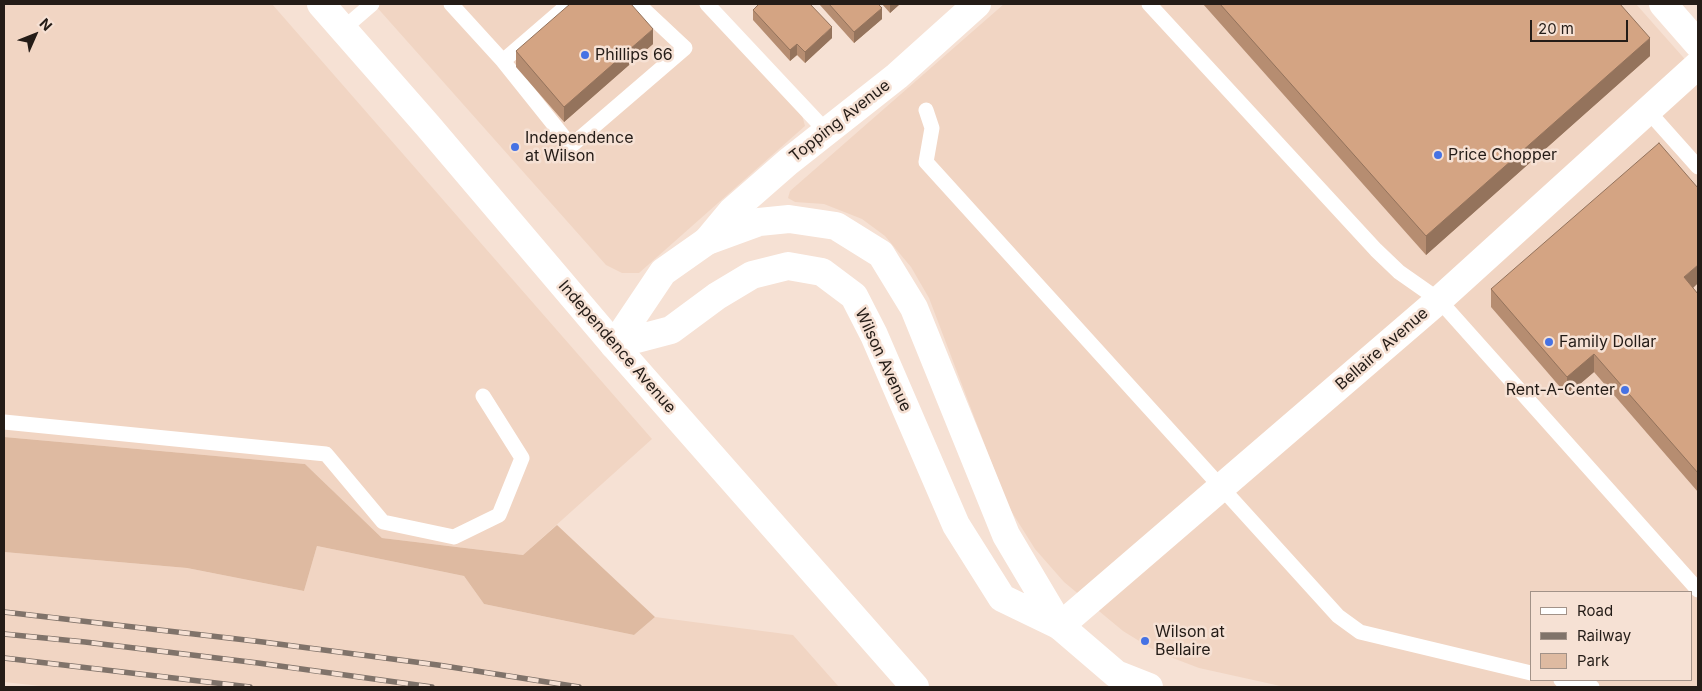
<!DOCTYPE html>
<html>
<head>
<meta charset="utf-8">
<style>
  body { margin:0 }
  #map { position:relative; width:1702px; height:691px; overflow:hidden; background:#f6e1d4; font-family:Inter,sans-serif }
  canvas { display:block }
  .frame { position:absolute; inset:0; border:5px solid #241c17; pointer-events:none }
  .legend { position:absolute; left:1530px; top:591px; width:162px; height:90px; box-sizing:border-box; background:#f6e1d4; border:1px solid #a29288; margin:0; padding:6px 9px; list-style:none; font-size:15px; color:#241c17 }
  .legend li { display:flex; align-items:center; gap:10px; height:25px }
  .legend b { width:25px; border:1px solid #a29288 }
  .north { position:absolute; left:10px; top:10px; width:50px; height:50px; -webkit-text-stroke:4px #f6e1d4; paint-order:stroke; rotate:46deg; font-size:14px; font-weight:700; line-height:20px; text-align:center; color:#241c17 }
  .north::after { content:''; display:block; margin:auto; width:18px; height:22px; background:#241c17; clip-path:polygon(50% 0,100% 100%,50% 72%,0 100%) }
  .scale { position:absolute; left:1530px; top:20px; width:98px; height:22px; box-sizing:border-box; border:2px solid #241c17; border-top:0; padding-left:6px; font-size:15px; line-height:18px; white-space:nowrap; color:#241c17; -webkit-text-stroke:4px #f6e1d4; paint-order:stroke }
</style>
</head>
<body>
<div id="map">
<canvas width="1702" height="691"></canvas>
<div class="frame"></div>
<ul class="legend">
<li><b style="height:6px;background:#fff"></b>Road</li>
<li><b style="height:6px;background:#80736a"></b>Railway</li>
<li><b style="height:14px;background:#debaa1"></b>Park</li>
</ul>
<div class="north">N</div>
<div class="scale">20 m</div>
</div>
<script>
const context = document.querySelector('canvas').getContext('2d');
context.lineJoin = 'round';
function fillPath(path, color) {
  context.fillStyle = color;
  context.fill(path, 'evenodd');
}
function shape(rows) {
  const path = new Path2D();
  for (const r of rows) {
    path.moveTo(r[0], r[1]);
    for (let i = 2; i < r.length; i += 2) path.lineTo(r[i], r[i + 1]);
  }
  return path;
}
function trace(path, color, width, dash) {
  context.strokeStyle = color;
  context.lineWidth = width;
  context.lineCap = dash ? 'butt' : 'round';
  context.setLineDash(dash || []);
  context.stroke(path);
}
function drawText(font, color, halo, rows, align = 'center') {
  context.font = font + ' Inter,sans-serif';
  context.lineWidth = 5;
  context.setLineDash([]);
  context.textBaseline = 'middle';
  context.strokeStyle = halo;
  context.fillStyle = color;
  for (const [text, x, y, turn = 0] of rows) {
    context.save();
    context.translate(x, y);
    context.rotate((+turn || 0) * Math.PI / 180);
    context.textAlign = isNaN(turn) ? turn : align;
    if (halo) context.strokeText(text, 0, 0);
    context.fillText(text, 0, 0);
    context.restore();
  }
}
const built = shape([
  [4,4,272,4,652,439,523,555,382,538,305,464,4,437],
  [374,4,698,4,802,115,805,126,639,273,622,273,606,265],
  [1004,4,1636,4,1698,74,1698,687,1285,687,1199,668,1157,652,1123,631,1064,582,1035,549,1008,506,929,298,911,267,885,236,862,219,824,204,795,202,788,198,790,191],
  [1531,592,1691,592,1691,680,1531,680],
  [317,546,464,576,484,604,634,635,655,617,793,635,839,687,50,687,4,682,4,552,187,568,304,591]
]);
const green = shape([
  [4,437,305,464,382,538,523,555,557,525,655,617,634,635,484,604,464,576,317,546,304,591,187,568,4,552]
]);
const lane = shape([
  [451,4,503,61],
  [569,4,503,61,571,146,685,48,638,4],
  [707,4,826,131],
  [1149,4,1376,250,1399,272,1439,300,1698,590],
  [343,29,372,4],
  [926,110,932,128,926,162,1338,616,1360,632,1531,673],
  [1648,111,1698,167],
  [4,422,326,454,383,522,454,537,499,515,522,458,483,396],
  [1561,680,1592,687]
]);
const street = shape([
  [1663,4,1698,44],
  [707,241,732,211,788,162,897,76,977,4],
  [1060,626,1439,300,1698,65]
]);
const secondary = shape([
  [614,345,671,330,717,296,752,275,788,266,822,272,854,296,874,335,956,525,1002,598,1060,626,1116,674,1149,687],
  [614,345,663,272,707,241,759,222,789,219,836,226,881,254,914,308,1006,535,1060,626]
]);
const primary = shape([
  [321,4,428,126,614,345,915,687]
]);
const rail = shape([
  [4,612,263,642,438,665,579,687],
  [4,634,85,642,258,663,432,687],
  [4,658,250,687]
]);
const wall = shape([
  [819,4,878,4,882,19,854,43],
  [882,4,900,4,890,13],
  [1203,4,1620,4,1650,56,1426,255],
  [753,10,832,38,805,63,797,55,790,61,753,20],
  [653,44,564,122,516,67,516,51],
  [1698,283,1693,288,1698,294,1698,492,1594,372,1567,395,1491,307,1491,289]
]);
const shadedWall = shape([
  [890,4,900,4,890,13],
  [882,8,882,19,854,43,854,32],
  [832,27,832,38,805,63,805,52],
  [653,29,653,44,564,122,564,107],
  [1650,38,1650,56,1426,255,1426,236],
  [797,44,797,55,790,61,790,50],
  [1698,265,1698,283,1684,296,1684,277],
  [1594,354,1594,372,1567,395,1567,377]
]);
const building = shape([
  [570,4,631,4,653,29,564,107,516,51,570,4],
  [759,4,810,4,832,27,805,52,797,44,790,50,753,10,759,4],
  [829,4,878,4,882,8,854,32,829,4],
  [1220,4,1620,4,1650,38,1426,236,1220,4],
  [1659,143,1698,188,1698,265,1684,277,1698,294,1698,473,1594,354,1567,377,1491,289,1659,143]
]);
const markers = [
  [585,55,5,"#4672e4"],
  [515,147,5,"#4672e4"],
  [1438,155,5,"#4672e4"],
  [1549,342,5,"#4672e4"],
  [1625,390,5,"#4672e4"],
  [1145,641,5,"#4672e4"]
];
const poiNames = [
  ["Phillips 66",595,55],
  ["Independence",525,138],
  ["at Wilson",525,156],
  ["Price Chopper",1448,155],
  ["Family Dollar",1559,342],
  ["Rent-A-Center",1615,390,"right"],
  ["Wilson at",1155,632],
  ["Bellaire",1155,650]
];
const streetNames = [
  ["Topping Avenue",840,121,-38],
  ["Independence Avenue",617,347,49],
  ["Bellaire Avenue",1382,349,-41],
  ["Wilson Avenue",883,360,65]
];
fillPath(built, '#f1d5c3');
fillPath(green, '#debaa1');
trace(lane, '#fff', 15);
trace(street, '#fff', 28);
trace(secondary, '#fff', 28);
trace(primary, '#fff', 28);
trace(rail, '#80736a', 5.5);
trace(rail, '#f6e1d4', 4, [11]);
fillPath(wall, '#b68d71');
fillPath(shadedWall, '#94735c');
fillPath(building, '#d4a483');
trace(building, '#94735c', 1);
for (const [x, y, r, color] of markers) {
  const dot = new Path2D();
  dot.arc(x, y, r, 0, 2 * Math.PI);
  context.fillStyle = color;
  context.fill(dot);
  trace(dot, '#f6e1d4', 2);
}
drawText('16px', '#241c17', '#f6e1d4', poiNames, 'left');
drawText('16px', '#241c17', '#f6e1d4', streetNames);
</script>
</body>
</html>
